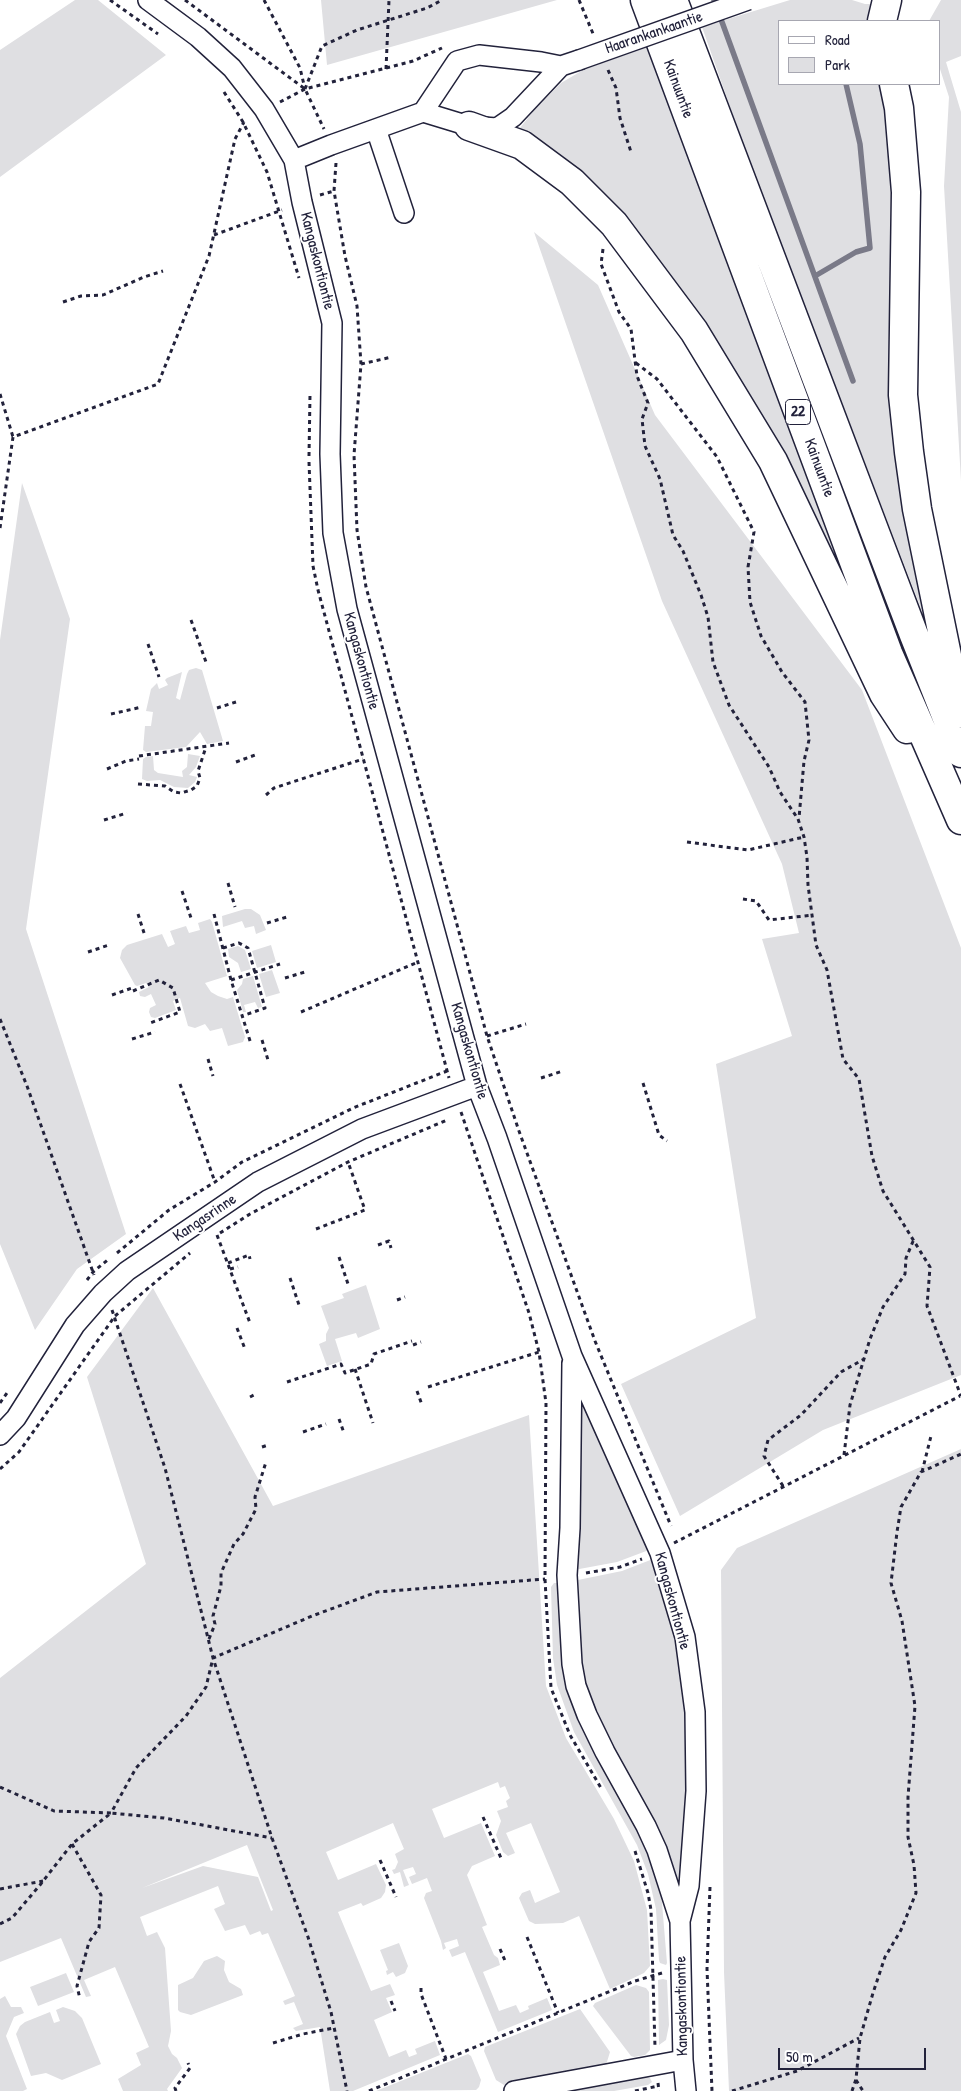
<!DOCTYPE html>
<html>
<head>
<meta charset="utf-8">
<style>
  body { margin:0 }
  #map { position:relative; width:961px; height:2091px; overflow:hidden; background:#fff; font-family:"Patrick Hand",sans-serif }
  canvas { display:block }
  .legend { position:absolute; left:778px; top:20px; width:162px; height:65px; box-sizing:border-box; background:#fff; border:1px solid #a7a7b1; margin:0; padding:6px 9px; list-style:none; font-size:15px; color:#22223b }
  .legend li { display:flex; align-items:center; gap:10px; height:25px }
  .legend b { width:25px; border:1px solid #a7a7b1 }
  .scale { position:absolute; left:778px; top:2048px; width:148px; height:22px; box-sizing:border-box; border:2px solid #22223b; border-top:0; padding-left:6px; font-size:15px; line-height:18px; white-space:nowrap; color:#22223b; -webkit-text-stroke:4px #fff; paint-order:stroke }
</style>
</head>
<body>
<div id="map">
<canvas width="961" height="2091"></canvas>
<ul class="legend">
<li><b style="height:6px;background:#fff"></b>Road</li>
<li><b style="height:14px;background:#dfdfe2"></b>Park</li>
</ul>
<div class="scale">50 m</div>
</div>
<script>
const context = document.querySelector('canvas').getContext('2d');
context.lineJoin = 'round';
function fillPath(path, color) {
  context.fillStyle = color;
  context.fill(path, 'evenodd');
}
function shape(rows) {
  const path = new Path2D();
  for (const r of rows) {
    path.moveTo(r[0], r[1]);
    for (let i = 2; i < r.length; i += 2) path.lineTo(r[i], r[i + 1]);
  }
  return path;
}
function trace(path, color, width, dash) {
  context.strokeStyle = color;
  context.lineWidth = width;
  context.lineCap = dash ? 'butt' : 'round';
  context.setLineDash(dash || []);
  context.stroke(path);
}
function drawText(font, color, halo, rows, align = 'center') {
  context.font = font + ' "Patrick Hand",sans-serif';
  context.lineWidth = 4;
  context.setLineDash([]);
  context.textBaseline = 'middle';
  context.strokeStyle = halo;
  context.fillStyle = color;
  for (const [text, x, y, turn = 0] of rows) {
    context.save();
    context.translate(x, y);
    context.rotate((+turn || 0) * Math.PI / 180);
    context.textAlign = isNaN(turn) ? turn : align;
    if (halo) context.strokeText(text, 0, 0);
    context.fillText(text, 0, 0);
    context.restore();
  }
}
const green = shape([
  [75,0,98,0,166,55,0,177,0,50],
  [321,0,557,0,327,65],
  [790,0,852,0,865,4,877,4,872,21,780,21,780,84,886,84,932,637,753,172,702,27],
  [941,0,961,0,961,56,946,62,961,112,961,481,944,186,949,97,940,69,940,21,929,21],
  [648,47,837,551,841,571,784,458,703,328,516,133,535,109,561,83,583,70],
  [534,232,598,285,655,415,862,690,961,948,961,1375,823,1430,680,1516,621,1384,756,1318,716,1064,792,1036,762,939,799,933,782,864,662,601],
  [22,483,70,619,26,929,126,1234,77,1269,35,1330,0,1244,0,640],
  [196,668,202,670,223,741,207,744,200,732,186,747,146,752,143,750,145,726,151,726,153,712,146,711,151,689,157,683,159,689,168,685,165,680,167,678,182,672,176,698,180,700,187,674,189,670],
  [188,754,200,756,196,767,189,775,197,777,195,782,188,788,174,787,160,780,147,781,142,779,143,759,146,757,153,756,154,770,158,773,183,777,182,771,187,767],
  [245,909,251,909,260,915,266,930,256,934,254,926,245,928,242,921,223,927,222,916],
  [210,919,212,922,227,976,205,983,211,992,218,996,227,999,233,997,245,1037,243,1042,228,1046,222,1028,210,1031,205,1024,195,1028,188,1026,180,998,173,1001,176,1010,155,1018,151,1017,149,1012,150,1008,156,1005,151,994,145,997,140,996,139,992,149,987,146,983,137,986,135,985,120,958,122,950,127,945,162,934,168,947,175,944,170,931,186,926,189,933,200,930,198,923],
  [271,945,276,962,257,968,252,951],
  [238,946,245,950,251,969,241,972,238,963,229,957,228,949],
  [272,970,280,993,266,997,259,974],
  [253,976,262,1007,258,1008,255,1002,244,1005,246,1012,243,1012,237,990,242,984,243,979],
  [366,1285,380,1329,358,1338,356,1333,335,1339,342,1361,327,1366,319,1344,326,1341,326,1334,329,1328,321,1306,344,1298,342,1294],
  [153,1288,273,1506,529,1415,546,1686,566,1738,614,1819,634,1861,647,1910,650,1966,644,1973,610,1989,579,1916,563,1923,535,1924,529,1921,519,1898,522,1893,530,1890,535,1903,560,1892,531,1823,506,1833,515,1853,508,1856,503,1852,496,1835,501,1821,497,1811,508,1807,506,1801,510,1798,505,1786,500,1788,498,1782,432,1809,444,1838,481,1823,495,1856,472,1866,467,1875,487,1925,482,1927,494,1955,498,1958,500,1965,483,1972,499,2011,516,2005,520,2013,529,2009,528,2006,547,1998,552,2010,498,2032,465,1952,452,1957,449,1950,459,1946,457,1939,444,1943,446,1948,443,1950,441,1941,424,1898,426,1893,432,1891,427,1878,412,1884,409,1877,416,1874,413,1867,403,1870,409,1885,404,1887,400,1872,394,1874,392,1870,395,1869,398,1862,395,1854,404,1849,393,1823,326,1852,338,1880,376,1864,386,1885,385,1892,381,1898,363,1906,361,1903,338,1912,371,1991,390,1984,395,1995,386,1998,392,2012,374,2020,389,2057,406,2050,409,2057,417,2054,415,2049,435,2041,440,2055,353,2091,330,2091,320,2027,296,2031,293,2028,303,2024,294,2002,285,2005,283,2001,295,1996,268,1933,262,1935,260,1931,250,1935,245,1925,225,1931,214,1909,225,1904,218,1886,140,1917,147,1936,157,1932,165,1948,171,2031,168,2046,172,2054,177,2058,182,2068,167,2089,168,2091,123,2091,118,2079,141,2065,136,2053,149,2047,115,1967,84,1980,91,1996,86,1997,61,1938,0,1962,0,1678,146,1564,87,1377],
  [247,1845,273,1910,271,1911,258,1877,203,1866,142,1888],
  [577,1383,649,1550,617,1562,574,1570],
  [961,1449,961,2091,729,2091,724,1972,721,1570,737,1548],
  [653,1559,678,1638,688,1713,689,1790,678,1890,610,1748,584,1686,573,1581,622,1571],
  [554,1583,563,1583,563,1626,639,1826,661,1891,667,1963,666,1965,660,1963,659,1960,656,1909,648,1874,637,1845,574,1732,557,1685,553,1658,551,1587],
  [399,1943,408,1966,405,1973,396,1977,393,1972,387,1975,386,1971,388,1970,380,1950],
  [217,1956,225,1961,224,1970,229,1982,241,1989,243,1995,191,2015,180,2012,178,2010,178,1985,193,1978,204,1961],
  [66,1973,74,1992,38,2006,30,1987],
  [663,1979,667,1980,669,2025,666,2040,659,2045,658,1980],
  [636,1985,646,1988,649,1992,650,2050,645,2055,634,2057,631,2056,593,2006,595,2003],
  [5,1996,11,2007,21,2007,24,2013,14,2017,6,2036,27,2089,23,2091,0,2091,0,1999],
  [63,2007,75,2011,82,2018,101,2064,62,2080,46,2073,31,2076,16,2034,20,2026,25,2022,50,2012,54,2023,60,2021,56,2010],
  [580,2009,610,2052,606,2065,504,2085,496,2080,484,2051,485,2047],
  [468,2054,471,2056,481,2080,479,2087,476,2090,376,2091],
  [643,2076,650,2078,652,2082,648,2085,614,2091,559,2091]
]);
const stream = shape([
  [714,0,853,381],
  [815,276,856,252,870,248,860,144,846,84]
]);
const path = shape([
  [110,0,158,34],
  [185,0,305,89,324,129],
  [264,0,300,68,305,89],
  [579,0,594,36],
  [386,69,389,0],
  [608,70,616,88,620,118,631,152],
  [305,89,322,46,357,30,427,8,442,0],
  [224,92,243,122,267,172,299,278],
  [280,102,305,89,413,61,442,48],
  [336,163,334,191,345,256,357,306,361,364,354,455,357,530,366,587,487,1036,519,1131,595,1341,671,1526],
  [320,195,334,191],
  [214,235,282,210],
  [603,249,601,264,619,312,631,329,637,376,648,403,642,419,645,446,660,479,673,535,683,551,701,595,708,617,713,662,729,705,769,767,780,792,798,819,804,837,807,857,808,885,816,945,827,970,843,1059,859,1079,872,1156,883,1191,930,1267,927,1306,961,1396],
  [63,302,81,296,103,295,144,277,163,271],
  [636,363,657,379,717,457,754,532,748,567,750,602,761,636,782,672,805,702,809,740,804,761,799,818],
  [361,364,392,357],
  [0,394,13,437],
  [309,456,310,395],
  [309,462,313,566,318,590,449,1078],
  [0,528,13,437,158,384,209,256,235,139,244,122],
  [191,620,206,662],
  [148,644,159,677],
  [217,708,236,702],
  [111,714,142,707],
  [139,756,229,743],
  [236,762,255,755],
  [107,769,126,761,139,759],
  [138,784,165,786,174,792,181,793,191,790,197,786,200,778,198,771,206,747],
  [266,795,274,788,363,759],
  [104,820,127,813],
  [687,842,748,850,804,837],
  [228,883,235,907],
  [182,891,192,921],
  [743,899,756,901,769,920,813,915],
  [138,914,145,936],
  [214,914,231,980,251,1044],
  [267,923,287,917],
  [223,948,239,943,248,948,265,1008,242,1016],
  [88,952,109,945],
  [285,978,305,972],
  [231,980,280,964],
  [133,991,159,980,173,988,180,1012,150,1023],
  [112,995,132,988],
  [301,1012,418,962],
  [0,1019,27,1086,94,1275],
  [487,1036,526,1024],
  [132,1039,155,1032],
  [262,1040,268,1060],
  [208,1059,213,1076],
  [541,1078,563,1071],
  [643,1083,659,1135,667,1141],
  [180,1084,215,1182],
  [461,1112,529,1313,539,1352,546,1403,545,1579,551,1688,570,1735,601,1788],
  [316,1229,365,1210,348,1162],
  [220,1233,250,1214,348,1162,447,1120],
  [217,1235,250,1323],
  [378,1245,389,1241,391,1248],
  [117,1253,169,1210,215,1182,242,1162,353,1108,447,1071],
  [339,1257,349,1287],
  [228,1263,249,1255,250,1259],
  [230,1269,238,1267],
  [290,1278,299,1305],
  [87,1280,93,1272,110,1258],
  [397,1300,405,1297],
  [112,1310,165,1468,213,1658,272,1838,308,1937,331,2012,347,2091],
  [237,1328,245,1349],
  [413,1345,421,1342],
  [355,1369,373,1423],
  [287,1382,341,1364,345,1373,371,1364,374,1354,412,1341],
  [428,1387,539,1352],
  [417,1391,422,1405],
  [250,1397,256,1394],
  [0,1403,7,1393],
  [339,1419,344,1433],
  [303,1432,326,1424],
  [262,1447,268,1445],
  [844,1455,850,1405,870,1339,883,1307,905,1274,906,1258,914,1239],
  [0,1469,19,1452,115,1316,190,1253],
  [922,1472,931,1436],
  [783,1486,764,1456,768,1440,801,1415,841,1372,864,1359],
  [674,1543,960,1396],
  [586,1573,620,1567,642,1559],
  [209,1639,215,1624,213,1616,221,1586,221,1573,234,1544,243,1534,256,1509,255,1497,266,1462],
  [0,1787,54,1811,111,1813,136,1768,186,1716,206,1687,213,1658,312,1616,377,1592,545,1579],
  [483,1817,501,1858],
  [72,1844,101,1895,99,1928,89,1942,77,1986,80,1999],
  [635,1851,648,1893,651,1910,655,2047],
  [380,1860,396,1897],
  [710,1887,707,1969,712,2091],
  [0,1889,43,1881],
  [0,1924,12,1918,40,1885,72,1844,111,1813,164,1818,272,1838],
  [527,1937,558,2013],
  [500,1949,506,1963],
  [421,1988,421,1994,446,2059],
  [391,2001,395,2011],
  [273,2043,303,2034,334,2028],
  [856,2080,863,2091],
  [658,2083,659,2091],
  [176,2091,175,2088,190,2068,188,2063],
  [369,2091,635,1981,662,1973],
  [635,2091,658,2086],
  [732,2091,797,2071,859,2038],
  [852,2091,856,2079,860,2038,873,1993,885,1957,901,1930,916,1893,914,1865,908,1837,908,1797,915,1706,902,1621,891,1583,897,1532,901,1507,921,1472,961,1454]
]);
const minor = shape([
  [148,0,198,37,232,68,264,109,294,160,302,202,332,323,330,454,333,533,347,609,477,1086,497,1138,572,1356,660,1553,685,1637,695,1712,696,1791,689,1886,680,1921,683,2060,686,2091],
  [423,112,457,61,479,55,541,62,561,66],
  [376,129,404,213],
  [294,160,331,145,423,112,469,126,497,128,513,117,561,66,579,60],
  [572,1363,570,1528,567,1575,572,1664,576,1686,587,1715,605,1752,646,1826,657,1850,680,1921],
  [0,1435,16,1418,75,1325,103,1293,127,1271,258,1182,362,1129,477,1086],
  [514,2091,683,2060]
]);
const highway = shape([
  [645,0,888,653,961,820],
  [673,0,914,635,961,753],
  [882,21,887,0],
  [894,84,899,108,906,192,903,395,909,452,917,509,959,714],
  [469,126,522,145,572,182,614,224,694,331,773,461,884,694,907,729]
]);
const minorBridge = shape([
  [579,60,748,0]
]);
const shields = [
  [798,412,25]
];
const shieldNames = [
  ["22",798,412]
];
const streetNames = [
  ["Haarankankaantie",654,33,-19],
  ["Kainuuntie",678,89,70],
  ["Kangaskontiontie",317,261,76],
  ["Kainuuntie",819,468,70],
  ["Kangaskontiontie",361,661,75],
  ["Kangaskontiontie",469,1051,74],
  ["Kangasrinne",205,1218,-34],
  ["Kangaskontiontie",672,1601,75],
  ["Kangaskontiontie",682,2006,-91]
];
fillPath(green, '#dfdfe2');
trace(stream, '#7a7a88', 5.5);
trace(minor, '#22223b', 22);
trace(highway, '#22223b', 31);
trace(path, '#22223b', 3, [4, 4]);
trace(minor, '#fff', 19);
trace(highway, '#fff', 28);
trace(minorBridge, '#22223b', 22, []);
trace(minorBridge, '#fff', 19);
for (const [x, y, w] of shields) {
  const box = new Path2D();
  box.roundRect(x - w / 2, y - 12.5, w, 25, 4);
  context.fillStyle = '#fff';
  context.fill(box);
  trace(box, '#22223b', 1);
}
drawText('bold 15px', '#22223b', null, shieldNames);
drawText('16px', '#22223b', '#fff', streetNames);
</script>
</body>
</html>
